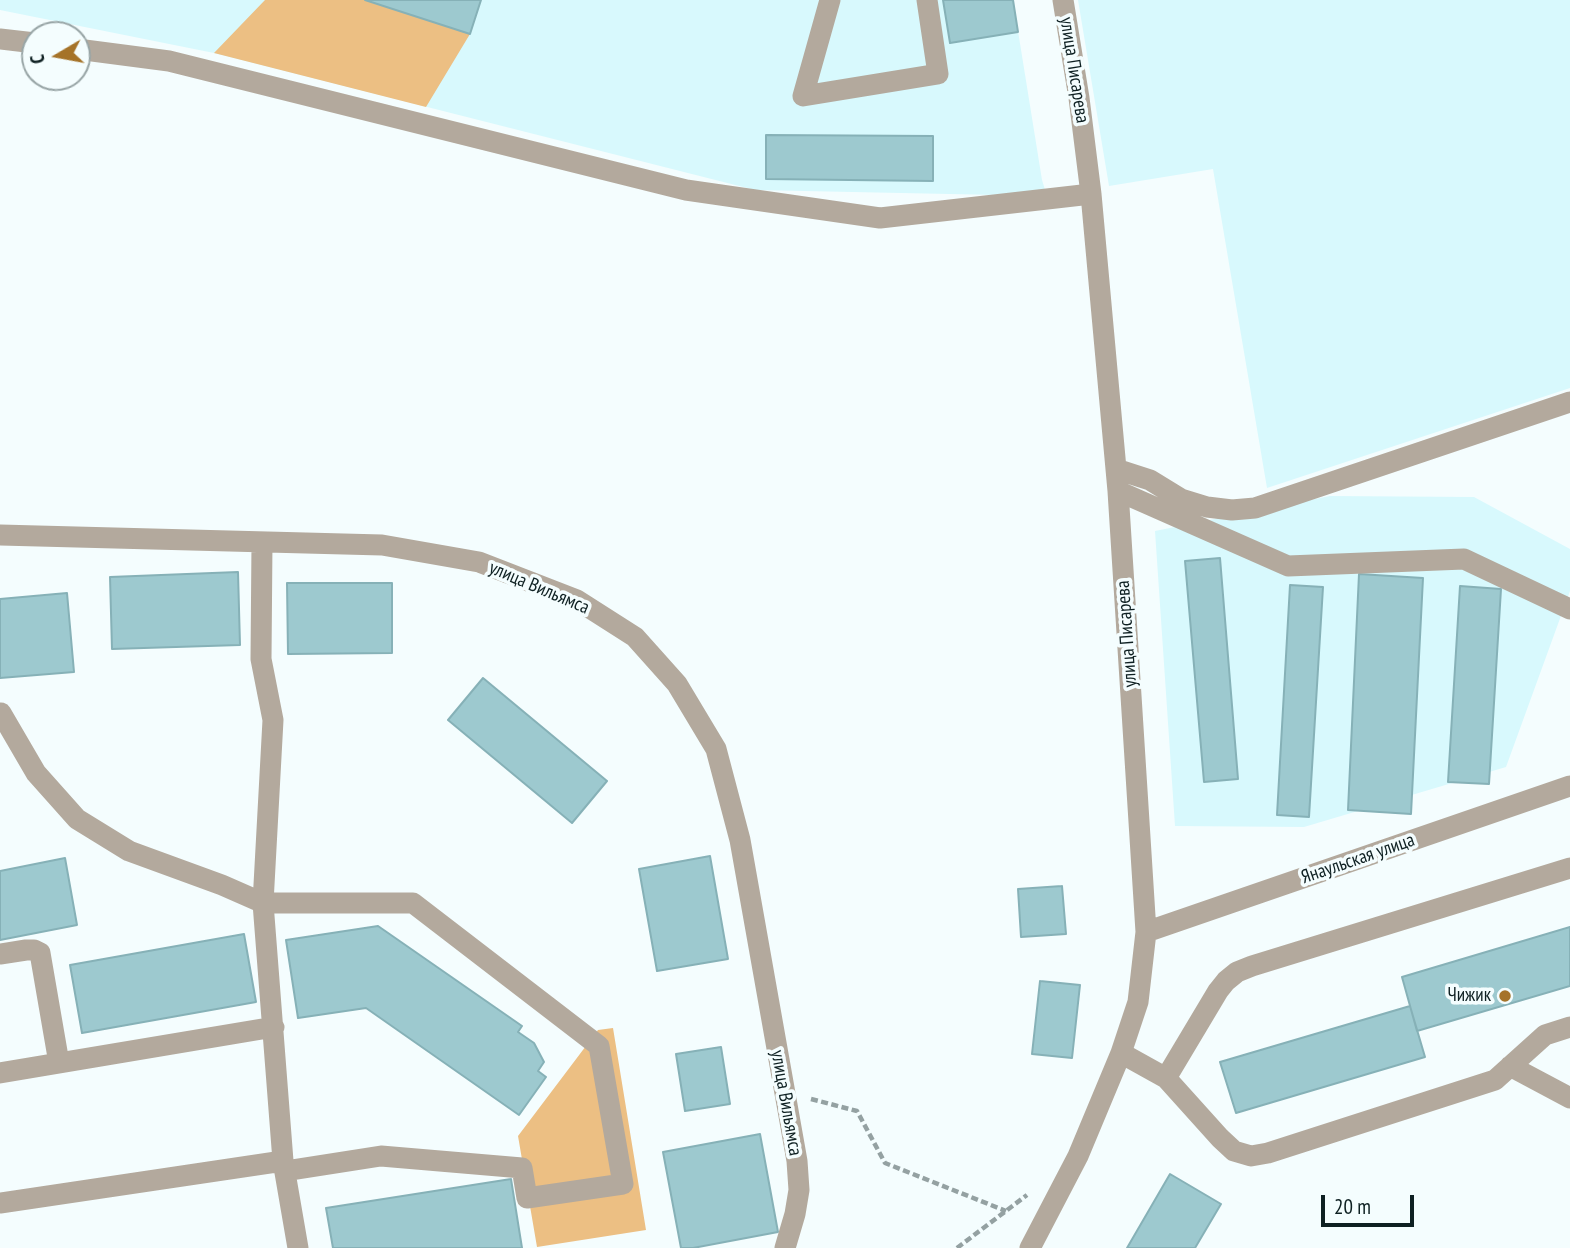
<!DOCTYPE html>
<html>
<head>
<meta charset="utf-8">
<style>
  body { margin:0 }
  #map { position:relative; width:1570px; height:1248px; overflow:hidden; background:#f4fdfe; font-family:"PT Sans Narrow",sans-serif }
  canvas { display:block }
  .north { position:absolute; left:21px; top:21px; width:70px; height:70px; box-sizing:border-box; background:#f4fdfe; border:2px solid #98a5a6; border-radius:50%; rotate:260deg; font-size:19px; font-weight:700; line-height:28px; text-align:center; color:#0e2022 }
  .north::after { content:''; display:block; margin:auto; width:24px; height:32px; background:#a57329; clip-path:polygon(50% 0,100% 100%,50% 72%,0 100%) }
  .scale { position:absolute; left:1321px; top:1195px; width:93px; height:32px; box-sizing:border-box; border:4px solid #0e2022; border-top:0; padding-left:9px; font-size:21px; line-height:24px; white-space:nowrap; color:#0e2022; -webkit-text-stroke:5px #f4fdfe; paint-order:stroke }
</style>
</head>
<body>
<div id="map">
<canvas width="1570" height="1248"></canvas>
<div class="north">С</div>
<div class="scale">20 m</div>
</div>
<script>
const context = document.querySelector('canvas').getContext('2d');
context.lineJoin = 'round';
function fillPath(path, color) {
  context.fillStyle = color;
  context.fill(path, 'evenodd');
}
function shape(rows) {
  const path = new Path2D();
  for (const r of rows) {
    path.moveTo(r[0], r[1]);
    for (let i = 2; i < r.length; i += 2) path.lineTo(r[i], r[i + 1]);
  }
  return path;
}
function trace(path, color, width, dash) {
  context.strokeStyle = color;
  context.lineWidth = width;
  context.lineCap = dash ? 'butt' : 'round';
  context.setLineDash(dash || []);
  context.stroke(path);
}
function drawText(font, color, halo, rows, align = 'center') {
  context.font = font + ' "PT Sans Narrow",sans-serif';
  context.lineWidth = 7;
  context.setLineDash([]);
  context.textBaseline = 'middle';
  context.strokeStyle = halo;
  context.fillStyle = color;
  for (const [text, x, y, turn = 0] of rows) {
    context.save();
    context.translate(x, y);
    context.rotate((+turn || 0) * Math.PI / 180);
    context.textAlign = isNaN(turn) ? turn : align;
    if (halo) context.strokeText(text, 0, 0);
    context.fillText(text, 0, 0);
    context.restore();
  }
}
const built = shape([
  [0,0,1013,0,1042,180,1047,196,755,190,214,53,0,10],
  [1078,0,1570,0,1570,388,1267,488,1213,169,1109,186],
  [1330,496,1474,497,1570,549,1570,591,1506,767,1304,827,1175,826,1155,531]
]);
const green = shape([
  [265,0,365,0,470,34,426,107,214,53],
  [613,1028,646,1230,537,1247,518,1136,598,1030]
]);
const building = shape([
  [365,0,481,0,470,34,365,0],
  [943,0,1013,0,1018,32,950,43,943,0],
  [766,135,933,136,933,181,766,179,766,135],
  [1220,558,1238,779,1204,782,1185,561,1220,558],
  [238,572,240,645,112,649,110,577,238,572],
  [1359,574,1423,578,1411,814,1348,810,1359,574],
  [287,583,392,583,392,653,288,654,287,583],
  [1290,585,1323,587,1309,817,1277,815,1290,585],
  [1460,586,1501,589,1489,784,1448,782,1460,586],
  [67,593,74,672,0,678,0,599,67,593],
  [483,678,607,781,572,823,448,720,483,678],
  [710,856,728,959,657,971,639,869,710,856],
  [65,858,77,925,0,940,0,871,65,858],
  [1062,886,1066,934,1021,937,1018,889,1062,886],
  [378,926,522,1026,518,1032,534,1043,544,1062,538,1071,546,1077,519,1115,366,1008,298,1018,286,940,378,926],
  [1570,927,1570,986,1417,1031,1402,977,1570,927],
  [244,934,256,1002,82,1033,70,965,244,934],
  [1040,981,1080,985,1072,1058,1032,1054,1040,981],
  [1410,1006,1425,1057,1236,1113,1220,1062,1410,1006],
  [721,1047,730,1104,685,1111,676,1054,721,1047],
  [760,1134,778,1232,693,1248,681,1248,663,1152,760,1134],
  [1170,1174,1221,1204,1195,1248,1127,1248,1170,1174],
  [511,1179,522,1248,333,1248,326,1208,511,1179]
]);
const path = shape([
  [811,1099,857,1111,885,1163,1006,1211],
  [957,1248,1027,1195]
]);
const minor = shape([
  [830,0,803,96,938,74,927,0],
  [0,39,35,43],
  [77,49,169,61,686,190,880,218,1091,194],
  [1116,469,1150,480,1181,499,1207,507,1232,510,1255,508,1570,402],
  [1118,491,1288,566,1464,559,1570,609],
  [0,535,382,545,479,562,577,600,635,637,677,684,716,749,740,840,797,1161,799,1190,795,1214,785,1248],
  [262,542,261,659,273,720,263,903,413,903,599,1046,623,1184,527,1198,522,1168,381,1156,285,1171],
  [1,713,36,773,77,819,129,851,222,885,263,903,283,1161,298,1248],
  [1146,932,1570,786],
  [0,954,26,950,34,950,40,953,59,1063],
  [1121,1053,1166,1078,1220,1138,1234,1151,1251,1156,1268,1153,1495,1080,1545,1035,1570,1027],
  [1510,1066,1570,1098],
  [0,1073,274,1027],
  [1166,1078,1218,991,1226,981,1237,972,1252,966,1570,868],
  [0,1203,283,1161],
  [1030,1248,1078,1156,1121,1053,1138,1002,1146,932,1118,491,1091,194,1079,98,1063,0]
]);
const markers = [
  [1505,996,7,"#a57329"]
];
const streetNames = [
  ["улица Писарева",1074,70,81],
  ["улица Вильямса",539,588,23],
  ["улица Писарева",1127,634,-94],
  ["Янаульская улица",1358,859,-19],
  ["улица Вильямса",786,1103,80]
];
const poiNames = [
  ["Чижик",1491,996]
];
fillPath(built, '#d8f9fd');
fillPath(green, '#ecbf83');
fillPath(building, '#9dc9cf');
trace(building, '#86b1b7', 2);
trace(path, '#94a1a2', 4.5, [7, 3.5]);
trace(minor, '#b3a99d', 21);
for (const [x, y, r, color] of markers) {
  const dot = new Path2D();
  dot.arc(x, y, r, 0, 2 * Math.PI);
  context.fillStyle = color;
  context.fill(dot);
  trace(dot, '#f4fdfe', 2.5);
}
drawText('19px', '#0e2022', '#f4fdfe', streetNames);
drawText('19px', '#0e2022', '#f4fdfe', poiNames, 'right');
</script>
</body>
</html>
